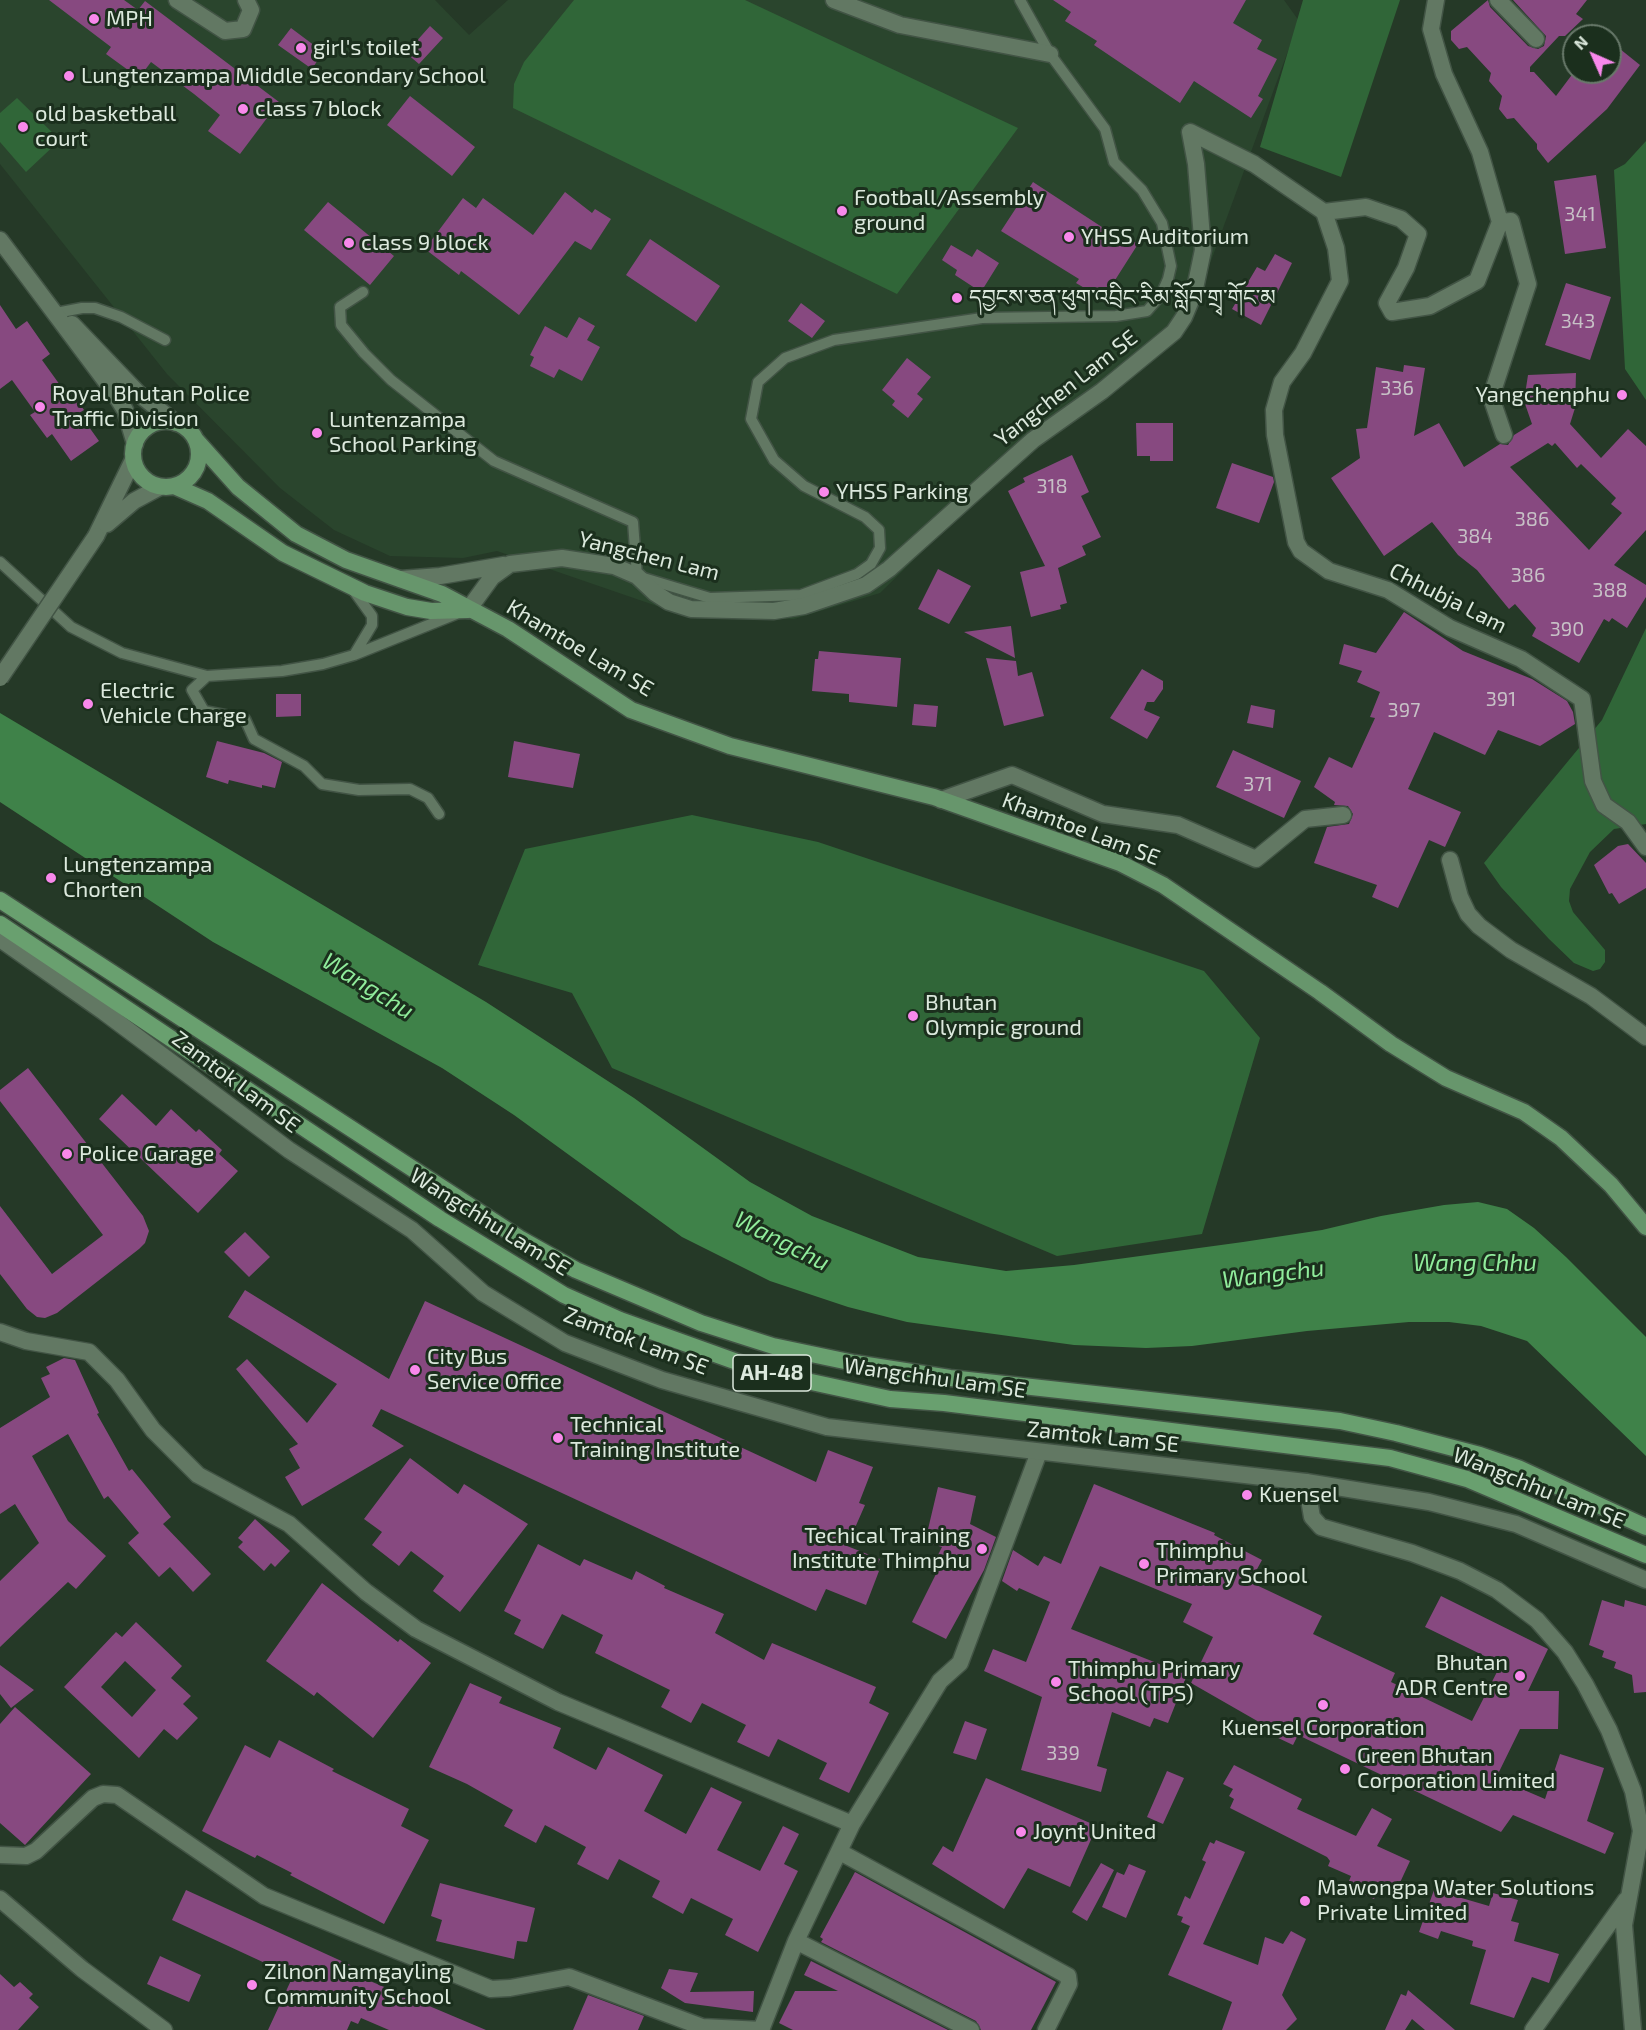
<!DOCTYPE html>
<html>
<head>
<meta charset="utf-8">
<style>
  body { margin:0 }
  #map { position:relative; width:1646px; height:2030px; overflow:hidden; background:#253927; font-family:"Exo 2",sans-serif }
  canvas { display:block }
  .north { position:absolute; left:1562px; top:24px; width:60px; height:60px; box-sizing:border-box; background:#1b2f1d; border:2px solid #68796a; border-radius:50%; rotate:315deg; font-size:16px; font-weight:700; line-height:24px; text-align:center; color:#dce9dd }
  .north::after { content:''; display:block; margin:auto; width:21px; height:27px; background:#f888eb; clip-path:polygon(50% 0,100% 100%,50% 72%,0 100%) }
</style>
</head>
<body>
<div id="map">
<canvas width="1646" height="2030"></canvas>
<div class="north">N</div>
</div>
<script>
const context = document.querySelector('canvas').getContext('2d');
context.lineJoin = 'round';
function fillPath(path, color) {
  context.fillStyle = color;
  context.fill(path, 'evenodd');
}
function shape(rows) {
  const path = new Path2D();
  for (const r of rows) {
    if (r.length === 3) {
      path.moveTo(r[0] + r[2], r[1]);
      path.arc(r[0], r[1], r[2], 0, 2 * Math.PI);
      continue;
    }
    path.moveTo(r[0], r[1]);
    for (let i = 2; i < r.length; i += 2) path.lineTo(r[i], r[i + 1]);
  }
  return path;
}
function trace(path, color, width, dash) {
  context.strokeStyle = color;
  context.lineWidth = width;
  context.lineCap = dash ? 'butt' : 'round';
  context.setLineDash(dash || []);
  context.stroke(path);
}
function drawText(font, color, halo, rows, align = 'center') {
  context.font = font + ' "Exo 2","Noto Serif Tibetan",sans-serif';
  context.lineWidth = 6;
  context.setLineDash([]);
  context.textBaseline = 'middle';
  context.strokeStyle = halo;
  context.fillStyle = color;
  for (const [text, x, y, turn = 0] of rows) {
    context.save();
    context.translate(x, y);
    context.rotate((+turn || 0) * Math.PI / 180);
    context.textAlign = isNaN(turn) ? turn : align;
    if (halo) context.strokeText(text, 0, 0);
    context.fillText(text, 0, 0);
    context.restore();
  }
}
const built = shape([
  [0,0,186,0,203,10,195,0,435,0,469,35,508,0,1284,0,1299,21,1186,329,1088,410,1012,464,880,593,794,619,686,616,497,551,463,558,390,556,334,530,280,488,167,374,0,164]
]);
const green = shape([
  [574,0,745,0,1018,128,897,294,513,108,514,84,524,62],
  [1303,0,1400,0,1341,177,1260,147],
  [17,98,60,140,26,172,0,142,0,113],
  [1646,141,1646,400,1625,369,1614,170,1625,164],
  [1646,628,1646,824,1614,829,1590,852,1570,889,1569,901,1573,912,1605,950,1605,962,1600,969,1593,971,1574,963,1549,939,1501,887,1484,863,1602,720],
  [692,815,818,842,1204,971,1260,1038,1202,1234,1057,1256,612,1068,572,993,478,965,525,849]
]);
const water = shape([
  [0,713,486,1002,634,1098,750,1182,812,1216,918,1257,1006,1271,1074,1265,1243,1242,1322,1230,1381,1216,1444,1205,1478,1202,1507,1209,1534,1228,1566,1257,1646,1337,1646,1456,1527,1341,1481,1326,1449,1322,1409,1322,1307,1331,1192,1346,1146,1348,1074,1345,907,1322,848,1307,770,1281,682,1237,514,1115,442,1068,213,942,0,802]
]);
const building = shape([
  [49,0,124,0,138,10,145,1,279,102,240,154,208,131,220,115,194,94,151,62,139,78,106,54,111,47],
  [1053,0,1246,0,1233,23,1262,40,1257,49,1277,59,1258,96,1263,99,1251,118,1194,81,1180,103,1094,45,1097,41,1065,21,1071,12],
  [1488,0,1490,7,1528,46,1538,49,1544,46,1546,36,1513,0,1587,0,1576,14,1583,19,1565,36,1559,36,1530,67,1530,72,1534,72,1556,96,1574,72,1610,72,1610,41,1640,65,1607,109,1548,163,1537,149,1537,144,1514,118,1507,119,1499,109,1502,96,1489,81,1491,73,1467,47,1459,49,1451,40,1451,31],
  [430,26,443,38,419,64,406,53],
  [291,28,323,52,312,69,278,45],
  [410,96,475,147,452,176,387,125],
  [1596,175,1606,248,1565,254,1554,181],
  [1033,182,1108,231,1111,227,1138,244,1103,299,1076,283,1079,279,1001,231],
  [565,192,592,213,595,209,611,219,591,250,575,241,519,315,461,271,459,275,425,249,463,198,476,208,483,198,533,235],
  [328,202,394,256,370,285,304,230],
  [650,239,720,286,696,322,626,275],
  [951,245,972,257,977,249,999,263,981,292,955,275,957,270,942,260],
  [1275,254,1292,263,1261,325,1232,309,1257,267,1265,271],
  [1566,283,1611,297,1590,360,1545,345],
  [801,303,825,321,812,338,788,321],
  [0,305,16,329,27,321,50,354,42,360,65,392,69,389,84,410,79,413,99,441,71,461,52,434,47,438,30,415,35,412,12,380,0,389],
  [579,317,595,326,587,340,600,347,582,381,559,369,554,378,530,366,534,357,530,355,545,326,567,338],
  [907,358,931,377,917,394,923,399,908,418,892,405,895,401,882,390],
  [1404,365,1425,368,1414,436,1439,423,1464,467,1500,444,1508,445,1514,435,1532,424,1524,401,1528,375,1576,373,1575,408,1570,424,1601,458,1628,429,1646,446,1646,530,1614,565,1646,585,1646,597,1627,628,1612,618,1609,622,1604,619,1579,663,1532,636,1536,628,1515,604,1509,609,1477,570,1458,555,1432,522,1384,556,1331,478,1360,458,1356,429,1367,428,1376,367,1403,372],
  [1548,443,1552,446,1555,443,1577,468,1581,464,1616,498,1611,504,1622,513,1589,550,1510,467],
  [1136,423,1173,423,1173,461,1150,461,1150,456,1137,456],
  [1072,455,1089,492,1081,496,1101,537,1082,546,1086,555,1058,568,1067,603,1060,605,1061,609,1031,617,1020,572,1045,566,1008,491,1025,482,1023,478],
  [1232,463,1273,477,1274,482,1259,523,1216,508],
  [938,569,971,586,949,624,918,609],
  [1404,612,1463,651,1532,679,1567,701,1573,712,1575,724,1540,746,1498,730,1485,755,1434,732,1408,789,1461,812,1445,847,1429,840,1398,908,1372,897,1377,885,1314,863,1327,827,1349,824,1353,814,1348,806,1334,805,1335,802,1314,787,1329,757,1352,768,1375,718,1370,717,1380,692,1357,682,1362,671,1339,664,1344,644,1376,653],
  [1011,626,1015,658,964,632],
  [819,651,901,658,897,707,849,702,849,694,812,691,815,659,818,659],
  [986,658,1016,661,1018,676,1032,672,1044,716,1004,726],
  [1142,669,1163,681,1163,689,1154,702,1147,702,1144,710,1160,717,1147,739,1110,718],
  [276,694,301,694,301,716,276,717],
  [914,704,938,706,936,727,912,725],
  [1251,705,1275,710,1273,728,1247,723],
  [217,741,264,753,282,762,275,788,262,785,262,788,229,780,228,784,206,777],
  [514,741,580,754,573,788,508,777],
  [1233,750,1301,781,1284,818,1216,787],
  [1628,844,1646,863,1646,888,1619,904,1612,893,1609,894,1594,865,1618,846],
  [28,1068,143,1216,149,1231,145,1243,139,1249,57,1313,45,1318,37,1317,27,1309,0,1274,0,1206,52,1274,103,1235,0,1101,0,1090],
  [122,1094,156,1126,171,1109,196,1132,199,1129,222,1150,219,1154,238,1171,198,1213,99,1119],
  [245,1232,270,1257,249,1277,224,1252],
  [245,1290,389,1379,425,1301,816,1482,828,1450,873,1467,859,1503,865,1505,847,1546,880,1559,875,1570,879,1571,866,1605,826,1589,816,1611,381,1409,372,1426,404,1446,302,1506,285,1477,300,1468,289,1449,298,1444,236,1369,247,1359,307,1423,337,1384,228,1317],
  [64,1358,75,1360,99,1413,97,1414,129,1471,132,1469,171,1517,163,1524,211,1574,193,1592,170,1567,159,1577,128,1543,139,1533,108,1496,104,1499,68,1434,32,1456,68,1521,106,1556,76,1589,68,1582,0,1647,0,1581,39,1543,15,1504,0,1514,0,1428,50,1397,41,1378,50,1374,46,1367],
  [410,1458,458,1494,464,1484,528,1524,460,1612,433,1591,444,1576,411,1551,399,1566,372,1545,382,1532,364,1519],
  [1094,1484,1215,1533,1214,1535,1262,1560,1250,1582,1322,1616,1313,1634,1395,1673,1391,1682,1472,1721,1501,1664,1425,1627,1441,1596,1548,1649,1528,1691,1559,1691,1558,1729,1520,1729,1496,1778,1545,1799,1560,1754,1604,1768,1587,1821,1614,1833,1605,1854,1513,1815,1501,1832,1298,1735,1293,1745,1257,1728,1259,1722,1191,1683,1213,1637,1183,1622,1192,1604,1100,1566,1071,1629,1187,1675,1168,1723,1154,1718,1150,1727,1112,1712,1097,1766,1107,1769,1101,1792,1021,1770,1042,1697,984,1671,993,1649,1026,1662,1050,1602,1019,1588,1017,1591,1002,1581,1013,1550,1038,1566,1044,1556,1061,1564],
  [938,1487,976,1496,970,1524,996,1537,984,1570,946,1639,912,1622,937,1572,931,1569,942,1547,925,1542],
  [255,1519,290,1551,275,1567,271,1563,264,1571,238,1547,243,1542,238,1538],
  [538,1544,580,1566,584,1559,632,1580,636,1571,665,1586,664,1588,724,1614,715,1633,764,1660,772,1643,876,1687,869,1703,889,1713,849,1793,819,1779,827,1763,778,1739,769,1757,737,1742,746,1725,702,1703,691,1723,661,1707,670,1690,595,1653,603,1635,562,1614,543,1649,514,1634,521,1620,504,1611],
  [322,1583,398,1642,400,1639,431,1663,373,1738,317,1692,314,1696,266,1661],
  [1602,1600,1624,1607,1625,1600,1646,1606,1646,1692,1634,1693,1632,1675,1614,1668,1616,1662,1602,1657,1604,1651,1589,1645],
  [136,1622,182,1666,171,1678,191,1696,183,1704,198,1718,177,1740,164,1729,139,1758,64,1687,116,1632,122,1637],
  [125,1661,156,1690,132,1717,101,1687],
  [0,1665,34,1690,11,1708,0,1694],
  [470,1683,502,1697,499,1703,561,1728,553,1748,596,1770,608,1747,663,1775,644,1811,686,1834,711,1787,742,1802,717,1850,760,1871,783,1826,799,1834,784,1864,798,1871,758,1952,725,1935,733,1919,691,1898,683,1914,652,1897,660,1881,619,1859,608,1880,577,1864,586,1847,545,1825,536,1843,504,1826,513,1810,467,1784,429,1767],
  [15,1707,91,1774,25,1845,0,1823,0,1724],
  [965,1721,987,1729,976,1760,953,1753],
  [279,1740,334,1769,332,1771,409,1809,401,1826,429,1840,384,1924,290,1875,292,1873,257,1855,255,1858,202,1831,245,1745,270,1758],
  [1234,1765,1302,1799,1297,1809,1356,1836,1372,1808,1392,1819,1377,1846,1410,1861,1397,1889,1382,1882,1374,1899,1347,1886,1351,1876,1328,1866,1330,1861,1327,1857,1230,1808,1234,1799,1229,1796,1233,1789,1223,1784],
  [1167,1771,1184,1778,1163,1824,1147,1817],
  [986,1778,1097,1826,1070,1887,1028,1868,1004,1909,932,1864,943,1846,953,1852],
  [1216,1840,1245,1852,1203,1944,1258,1965,1265,1937,1283,1944,1291,1931,1306,1939,1282,1995,1297,2019,1286,2030,1222,2030,1232,2002,1168,1975,1190,1926,1181,1922,1183,1917,1177,1915,1185,1896,1190,1899,1206,1862,1202,1860,1210,1842,1214,1844],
  [1101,1863,1114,1870,1087,1921,1072,1912],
  [1129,1864,1146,1871,1126,1918,1102,1907,1117,1872,1124,1875],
  [855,1872,1056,1982,1031,2030,981,2030,976,2021,821,1942,823,1939,820,1937],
  [440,1883,535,1908,527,1942,517,1941,514,1959,436,1941,442,1920,431,1916],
  [186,1890,372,1975,370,1981,486,2030,389,2030,361,2018,358,2024,351,2021,347,2030,268,2030,293,1976,172,1920],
  [1434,1890,1489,1906,1493,1893,1518,1900,1511,1921,1519,1923,1514,1941,1559,1954,1549,1983,1532,1977,1514,2018,1470,2004,1486,1950,1472,1946,1473,1941,1441,1931,1438,1939,1419,1932],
  [160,1956,201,1975,189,2002,147,1984],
  [811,1961,948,2030,793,2030,779,2023,795,1991,838,1991,804,1975],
  [669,1969,698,1973,690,1992,754,1991,753,2012,685,2003,661,1988],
  [0,1974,14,1987,20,1982,33,1994,29,1998,39,2007,18,2030,0,2030],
  [1408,1990,1455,2030,1425,2030,1412,2019,1405,2030,1385,2030,1401,1994,1406,1996],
  [588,1995,644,2016,638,2030,573,2030]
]);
const service = shape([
  [363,292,340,307,341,325,364,353,391,380,494,461,633,522,637,576,710,598,801,595,857,574,871,564,880,548,879,530,865,517,804,486,774,460,751,419,758,382,785,358,834,340,982,318,1116,316,1147,311,1161,295,1168,279,1171,266,1162,223,1142,190,1114,162,1105,129,1050,54,1020,0],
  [56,313,82,308,95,308,121,317,165,340],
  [0,562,71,627,122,653,207,676,282,671,323,664,354,655,456,614],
  [354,591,372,616,372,625,354,655],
  [207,676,192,690,204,711,245,719,254,739,304,766,322,784,359,790,410,789,428,798,439,814]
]);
const minor = shape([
  [177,0,225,31,243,29,251,10,246,0],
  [834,0,900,25,1050,54],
  [1436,0,1431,29,1444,74,1480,152,1500,222],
  [1498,0,1536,39],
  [1324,212,1336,248,1340,281,1303,353,1282,382,1274,410,1275,435,1296,542,1301,551,1329,571,1388,590,1450,628,1521,659,1582,699,1593,781,1604,805,1628,822,1646,847],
  [401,579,440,576,504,565],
  [468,610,492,577,510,564,562,558,614,566,637,576,655,593,669,602,691,609,774,611,804,606,866,585,889,569,1033,440,1102,391,1174,332,1184,317,1194,293,1203,250,1196,164,1190,132,1254,164,1324,212,1366,207,1401,219,1418,234,1406,268,1387,303,1392,312,1430,306,1477,281,1500,222,1511,221,1528,284,1491,397,1504,435],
  [941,800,1012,775,1103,814,1178,825,1256,859,1305,819,1343,815],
  [1450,860,1460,897,1468,914,1479,926,1511,950,1591,996,1646,1037],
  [0,1332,26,1341,89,1352,117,1380,153,1430,198,1475,289,1524,366,1592,416,1629,558,1702,852,1824],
  [1306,1482,1312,1517,1321,1527,1412,1553,1460,1571,1497,1590,1537,1620,1565,1652,1585,1684,1609,1730,1633,1791,1641,1831,1624,1925,1633,2030],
  [840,1852,1068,1976,1069,1984,1046,2030],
  [0,1855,26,1856,36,1851,93,1798,103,1794,117,1795,264,1896,491,1989,510,1988,569,1977,702,2027,762,2030],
  [0,1899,82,1969,164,2030],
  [796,1941,971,2030],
  [761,2030,796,1941,852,1824,940,1681,960,1663,1039,1452],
  [1533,2030,1626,1900]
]);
const secondary = shape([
  [0,240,113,391,125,410,135,444],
  [72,324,139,394,176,423],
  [107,524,134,501,160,487],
  [96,536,133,460],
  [0,939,104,1012,289,1150,412,1230,483,1293,565,1343,662,1380,827,1427,1306,1482,1429,1502,1516,1524,1646,1580]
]);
const primary = shape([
  [166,454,33],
  [196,440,238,487,296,534,346,560,442,594,508,629,631,710,730,746,934,797,1120,863,1163,885,1320,992,1391,1044,1446,1078,1524,1112,1561,1138,1611,1185,1646,1227],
  [174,486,208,501,283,553,365,593,407,607,431,611,468,610]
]);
const trunk = shape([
  [0,900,519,1238,576,1270,701,1323,773,1346,854,1363,950,1378,1340,1421,1396,1433,1480,1455,1518,1468,1646,1527],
  [0,924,440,1219,564,1295,620,1320,765,1372,890,1399,944,1403,1390,1458,1467,1479,1646,1555]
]);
const secondaryBridge = shape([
  [0,678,96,536]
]);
const markers = [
  [94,19,6,"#f888eb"],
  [301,48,6,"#f888eb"],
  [69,76,6,"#f888eb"],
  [243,109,6,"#f888eb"],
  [23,127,6,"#f888eb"],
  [842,211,6,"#f888eb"],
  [1069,237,6,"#f888eb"],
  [349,243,6,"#f888eb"],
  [957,298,6,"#f888eb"],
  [1622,395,6,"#f888eb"],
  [40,407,6,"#f888eb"],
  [317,433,6,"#f888eb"],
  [824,492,6,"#f888eb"],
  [88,704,6,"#f888eb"],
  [51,878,6,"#f888eb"],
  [913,1016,6,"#f888eb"],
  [67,1154,6,"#f888eb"],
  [415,1370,6,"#f888eb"],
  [558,1438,6,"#f888eb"],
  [1247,1495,6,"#f888eb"],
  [982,1549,6,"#f888eb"],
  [1144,1564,6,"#f888eb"],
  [1520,1676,6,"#f888eb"],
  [1056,1682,6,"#f888eb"],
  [1323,1705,6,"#f888eb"],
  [1345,1769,6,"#f888eb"],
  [1021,1832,6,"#f888eb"],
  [1305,1901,6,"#f888eb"],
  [252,1985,6,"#f888eb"]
];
const numberNames = [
  ["341",1580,214],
  ["343",1578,321],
  ["336",1397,388],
  ["318",1052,486],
  ["386",1532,519],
  ["384",1475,536],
  ["386",1528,575],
  ["388",1610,590],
  ["390",1567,629],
  ["391",1501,699],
  ["397",1404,710],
  ["371",1258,784],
  ["339",1063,1753]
];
const shields = [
  [772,1373,78]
];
const shieldNames = [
  ["AH-48",772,1373]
];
const poiNames = [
  ["MPH",106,19],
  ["girl's toilet",313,48],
  ["Lungtenzampa Middle Secondary School",81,76],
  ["class 7 block",255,109],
  ["old basketball",35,114],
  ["court",35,139],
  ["Football/Assembly",854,198],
  ["ground",854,223],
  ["YHSS Auditorium",1081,237],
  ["class 9 block",361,243],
  ["དབྱངས་ཅན་ཕུག་འབྲིང་རིམ་སློབ་གྲྭ་གོང་མ",969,298],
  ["Royal Bhutan Police",52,394],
  ["Traffic Division",52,419],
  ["Yangchenphu",1610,395,"right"],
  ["Luntenzampa",329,420],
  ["School Parking",329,445],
  ["YHSS Parking",836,492],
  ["Electric",100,691],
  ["Vehicle Charge",100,716],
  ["Lungtenzampa",63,865],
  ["Chorten",63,890],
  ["Bhutan",925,1003],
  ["Olympic ground",925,1028],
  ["Police Garage",79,1154],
  ["City Bus",427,1357],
  ["Service Office",427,1382],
  ["Technical",570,1425],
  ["Training Institute",570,1450],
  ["Kuensel",1259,1495],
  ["Techical Training",970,1536,"right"],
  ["Institute Thimphu",970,1561,"right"],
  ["Thimphu",1156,1551],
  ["Primary School",1156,1576],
  ["Bhutan",1508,1663,"right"],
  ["ADR Centre",1508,1688,"right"],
  ["Thimphu Primary",1068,1669],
  ["School (TPS)",1068,1694],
  ["Kuensel Corporation",1323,1728,"center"],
  ["Green Bhutan",1357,1756],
  ["Corporation Limited",1357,1781],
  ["Joynt United",1033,1832],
  ["Mawongpa Water Solutions",1317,1888],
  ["Private Limited",1317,1913],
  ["Zilnon Namgayling",264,1972],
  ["Community School",264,1997]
];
const streetNames = [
  ["Yangchen Lam SE",1066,388,-38],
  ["Yangchen Lam",649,556,14],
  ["Chhubja Lam",1448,598,27],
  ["Khamtoe Lam SE",580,648,31],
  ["Khamtoe Lam SE",1081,829,21],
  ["Zamtok Lam SE",236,1082,37],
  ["Wangchhu Lam SE",490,1222,32],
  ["Zamtok Lam SE",636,1341,21],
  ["Wangchhu Lam SE",935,1378,8],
  ["Zamtok Lam SE",1103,1437,6],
  ["Wangchhu Lam SE",1539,1488,22]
];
const waterNames = [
  ["Wangchu",368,986,32],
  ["Wangchu",782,1241,27],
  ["Wang Chhu",1475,1263],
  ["Wangchu",1273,1274,-7]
];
fillPath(built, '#2a452d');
fillPath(green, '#306638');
fillPath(water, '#3f8249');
fillPath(building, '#874980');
trace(service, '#425445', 13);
trace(minor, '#425445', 19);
trace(secondary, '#425445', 19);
trace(primary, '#425445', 19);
trace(trunk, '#425445', 19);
trace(service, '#627863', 10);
trace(minor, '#627863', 16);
trace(secondary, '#627863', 16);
trace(primary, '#67966c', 16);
trace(trunk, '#69a06f', 16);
trace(secondaryBridge, '#425445', 19, []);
trace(secondaryBridge, '#627863', 16);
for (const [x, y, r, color] of markers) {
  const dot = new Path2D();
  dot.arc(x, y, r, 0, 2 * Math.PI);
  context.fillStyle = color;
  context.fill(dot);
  trace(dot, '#1b2f1d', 2);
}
drawText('20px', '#c7c1c6', null, numberNames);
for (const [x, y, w] of shields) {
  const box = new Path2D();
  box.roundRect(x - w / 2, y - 18, w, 36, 4.5);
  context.fillStyle = '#1b2f1d';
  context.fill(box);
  trace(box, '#dce9dd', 1.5);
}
drawText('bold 21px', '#dce9dd', null, shieldNames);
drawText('22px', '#dce9dd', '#1b2f1d', poiNames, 'left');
drawText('22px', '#dce9dd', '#1b2f1d', streetNames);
drawText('italic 24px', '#90ec9b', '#1b2f1d', waterNames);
</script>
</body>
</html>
